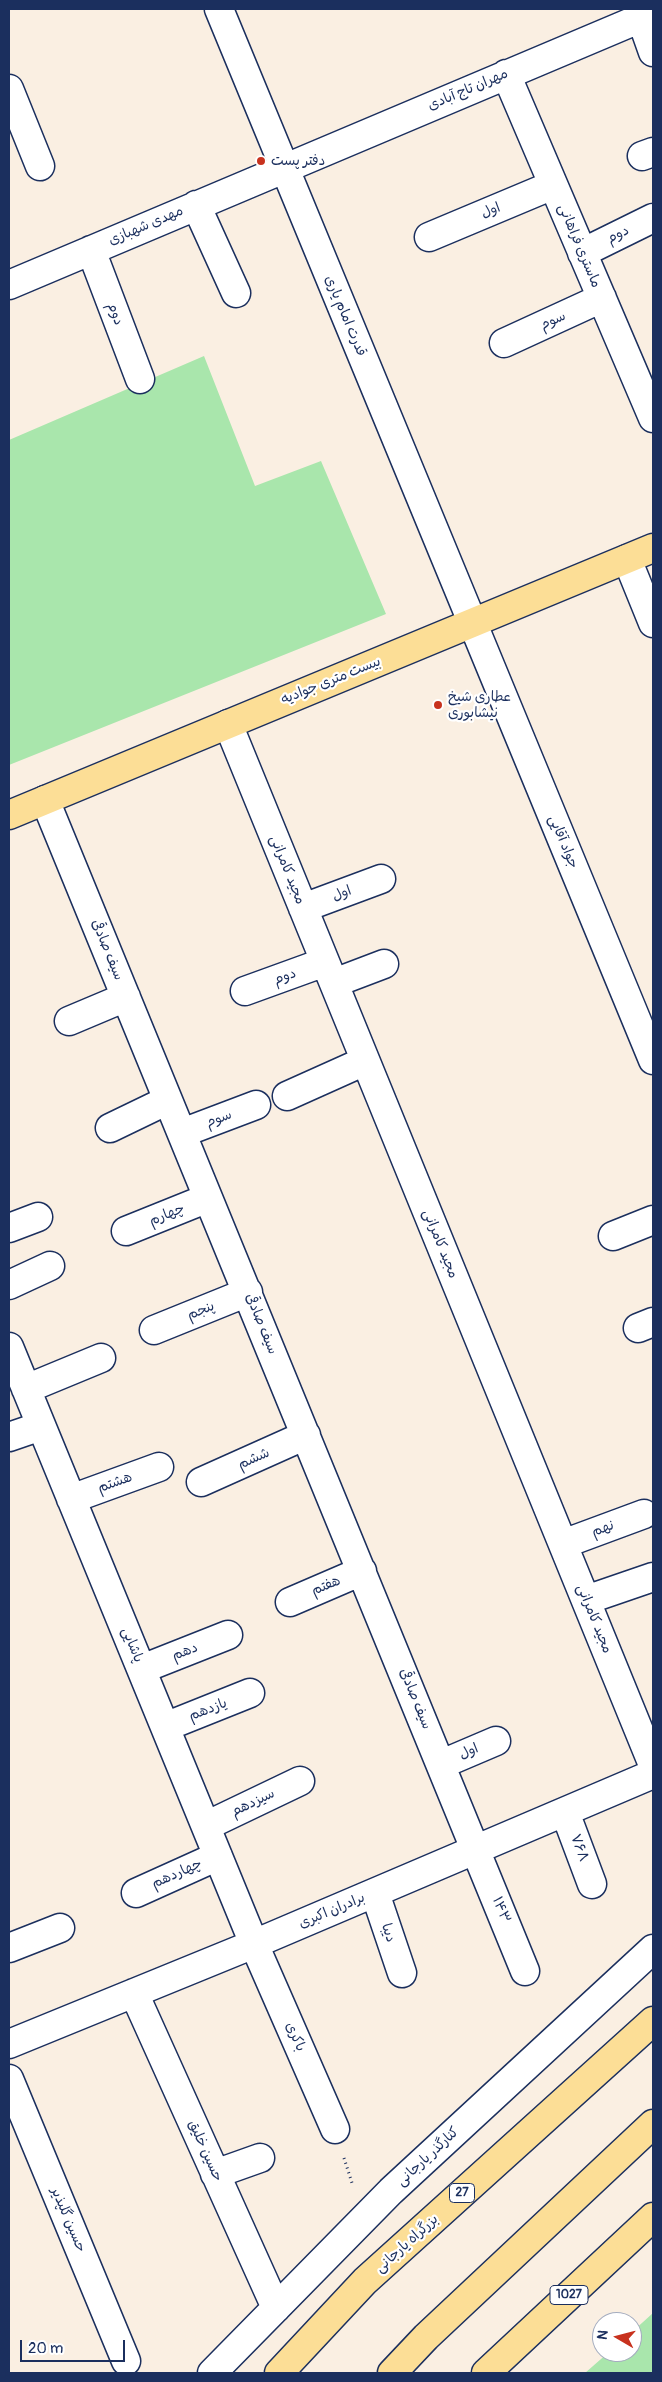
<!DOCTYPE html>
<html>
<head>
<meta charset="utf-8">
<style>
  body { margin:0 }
  #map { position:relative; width:662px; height:2382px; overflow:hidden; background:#faefe2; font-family:Pangolin,sans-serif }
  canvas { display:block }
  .frame { position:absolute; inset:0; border:10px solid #1b2f5e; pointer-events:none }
  .north { position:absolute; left:592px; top:2312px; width:50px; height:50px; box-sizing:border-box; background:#fff; border:1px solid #a4acbf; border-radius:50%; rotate:278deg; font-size:14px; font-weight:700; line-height:20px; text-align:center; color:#1b2f5e }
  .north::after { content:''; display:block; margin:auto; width:18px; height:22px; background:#c8321e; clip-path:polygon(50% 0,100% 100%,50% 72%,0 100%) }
  .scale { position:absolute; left:20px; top:2340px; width:105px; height:22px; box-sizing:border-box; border:2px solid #1b2f5e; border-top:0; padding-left:6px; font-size:15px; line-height:18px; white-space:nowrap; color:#1b2f5e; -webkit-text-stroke:4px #fff; paint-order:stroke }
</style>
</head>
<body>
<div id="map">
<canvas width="662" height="2382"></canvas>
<div class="frame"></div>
<div class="north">N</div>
<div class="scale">20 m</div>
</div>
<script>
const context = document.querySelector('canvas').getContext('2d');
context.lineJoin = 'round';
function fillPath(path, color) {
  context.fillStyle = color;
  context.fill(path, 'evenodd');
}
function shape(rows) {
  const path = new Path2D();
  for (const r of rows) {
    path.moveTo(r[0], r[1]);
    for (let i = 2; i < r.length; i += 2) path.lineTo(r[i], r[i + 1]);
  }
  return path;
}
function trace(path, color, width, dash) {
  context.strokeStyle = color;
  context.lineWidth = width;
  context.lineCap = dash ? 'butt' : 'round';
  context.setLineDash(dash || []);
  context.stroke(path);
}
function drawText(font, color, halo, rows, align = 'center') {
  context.font = font + ' Pangolin,"Playpen Sans Arabic",sans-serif';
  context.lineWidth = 4.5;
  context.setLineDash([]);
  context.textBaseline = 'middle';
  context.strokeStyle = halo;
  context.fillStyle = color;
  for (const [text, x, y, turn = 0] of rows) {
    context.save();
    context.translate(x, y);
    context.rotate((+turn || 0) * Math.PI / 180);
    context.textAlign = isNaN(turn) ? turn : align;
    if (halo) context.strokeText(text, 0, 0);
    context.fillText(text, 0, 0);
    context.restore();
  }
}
const green = shape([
  [204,356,255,486,321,461,386,614,9,765,9,440],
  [653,2313,653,2373,585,2373,609,2352,632,2352,632,2332]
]);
const path = shape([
  [344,2158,352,2183]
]);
const minor = shape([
  [219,9,653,1060],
  [641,18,653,52],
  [506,74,653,418],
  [9,89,40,166],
  [642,156,653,152],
  [196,205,236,293],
  [429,237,553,185],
  [91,250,140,379],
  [582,253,653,218],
  [9,285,653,13],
  [504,343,602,298],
  [627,559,653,623],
  [228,724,653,1765],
  [45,800,525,1971],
  [303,908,381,879],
  [334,983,384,964],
  [245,991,325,962],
  [69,1021,126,997],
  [287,1096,365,1061],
  [110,1128,168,1100],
  [182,1133,256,1105],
  [9,1228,38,1217],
  [126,1231,208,1198],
  [613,1236,653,1220],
  [9,1285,50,1266],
  [638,1328,653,1322],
  [154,1330,248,1292],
  [9,1347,254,1944,335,2129],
  [26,1389,101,1358],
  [9,1437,41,1426],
  [201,1482,306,1435],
  [71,1499,159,1467],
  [563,1544,644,1514],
  [586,1600,653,1577],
  [290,1602,362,1571],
  [142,1669,228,1635],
  [165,1727,250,1693],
  [442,1764,496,1741],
  [565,1812,592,1884],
  [206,1826,300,1781],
  [136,1893,218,1856],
  [375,1893,402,1973],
  [9,1948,60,1928],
  [134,1993,276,2308],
  [9,2044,254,1944,653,1774],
  [9,2079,126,2361],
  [215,2174,260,2158],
  [212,2373,391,2191,653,1949]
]);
const major = shape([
  [9,815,653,548],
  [486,2373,653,2217]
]);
const highway = shape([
  [279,2373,365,2281,653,2021],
  [392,2373,426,2337,653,2124]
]);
const markers = [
  [261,161,5,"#c8321e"],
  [438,705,5,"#c8321e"]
];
const shields = [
  [462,2193,25],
  [569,2295,38]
];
const shieldNames = [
  ["27",462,2193],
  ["1027",569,2295]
];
const streetNames = [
  ["مهران تاج آبادی",468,90,-23],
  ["اول",491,211,-22],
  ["مهدی شهبازی",146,226,-23],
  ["دوم",618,235,-27],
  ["ماستری فراهانی",579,246,67],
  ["دوم",115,314,70],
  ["قدرت امام یاری",345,316,67],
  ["سوم",553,321,-25],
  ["بیست متری جوادیه",331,681,-22],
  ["جواد آقایی",563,842,67],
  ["مجید کامرانی",287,870,68],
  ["اول",342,894,-21],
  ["سیف صادقی",107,950,68],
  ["دوم",285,977,-20],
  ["سوم",219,1119,-21],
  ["چهارم",167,1215,-22],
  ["مجید کامرانی",440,1244,68],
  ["پنجم",201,1311,-22],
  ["سیف صادقی",261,1324,68],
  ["ششم",254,1459,-24],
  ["هشتم",115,1483,-20],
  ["نهم",603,1529,-21],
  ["هفتم",326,1586,-23],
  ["مجید کامرانی",594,1619,68],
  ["پاشایی",132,1645,68],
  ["دهم",185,1652,-21],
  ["سیف صادقی",415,1699,68],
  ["یازدهم",208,1710,-21],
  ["اول",469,1752,-23],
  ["سیزدهم",253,1803,-26],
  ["۷۶۸",579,1848,70],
  ["چهاردهم",177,1874,-24],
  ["۱۴۳",501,1910,68],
  ["برادران اکبری",332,1911,-23],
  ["دیبا",388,1933,72],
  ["باکری",295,2037,66],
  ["حسین خلیق",205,2151,66],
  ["کنارگذر یارجانی",428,2157,-43],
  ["حسین گلپذیر",68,2220,67],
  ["بزرگراه یارجانی",407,2244,-42]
];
const poiNames = [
  ["دفتر پست",271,161],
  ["عطاری شیخ",448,697],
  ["نیشابوری",448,713]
];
fillPath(green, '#a9e6ac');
trace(minor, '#1b2f5e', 31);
trace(major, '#1b2f5e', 31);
trace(highway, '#1b2f5e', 31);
trace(path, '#1b2f5e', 3, [1, 4]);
trace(minor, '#fff', 28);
trace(major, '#fcde96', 28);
trace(highway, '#fcde96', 28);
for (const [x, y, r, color] of markers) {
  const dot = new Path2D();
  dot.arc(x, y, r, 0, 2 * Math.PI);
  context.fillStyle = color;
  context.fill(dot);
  trace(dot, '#fff', 2);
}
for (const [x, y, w] of shields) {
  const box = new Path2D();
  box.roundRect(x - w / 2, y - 9.5, w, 19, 4);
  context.fillStyle = '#fff';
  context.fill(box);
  trace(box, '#1b2f5e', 1);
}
drawText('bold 12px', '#1b2f5e', null, shieldNames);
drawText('14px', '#1b2f5e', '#fff', streetNames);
drawText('14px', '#1b2f5e', '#fff', poiNames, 'left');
</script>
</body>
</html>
